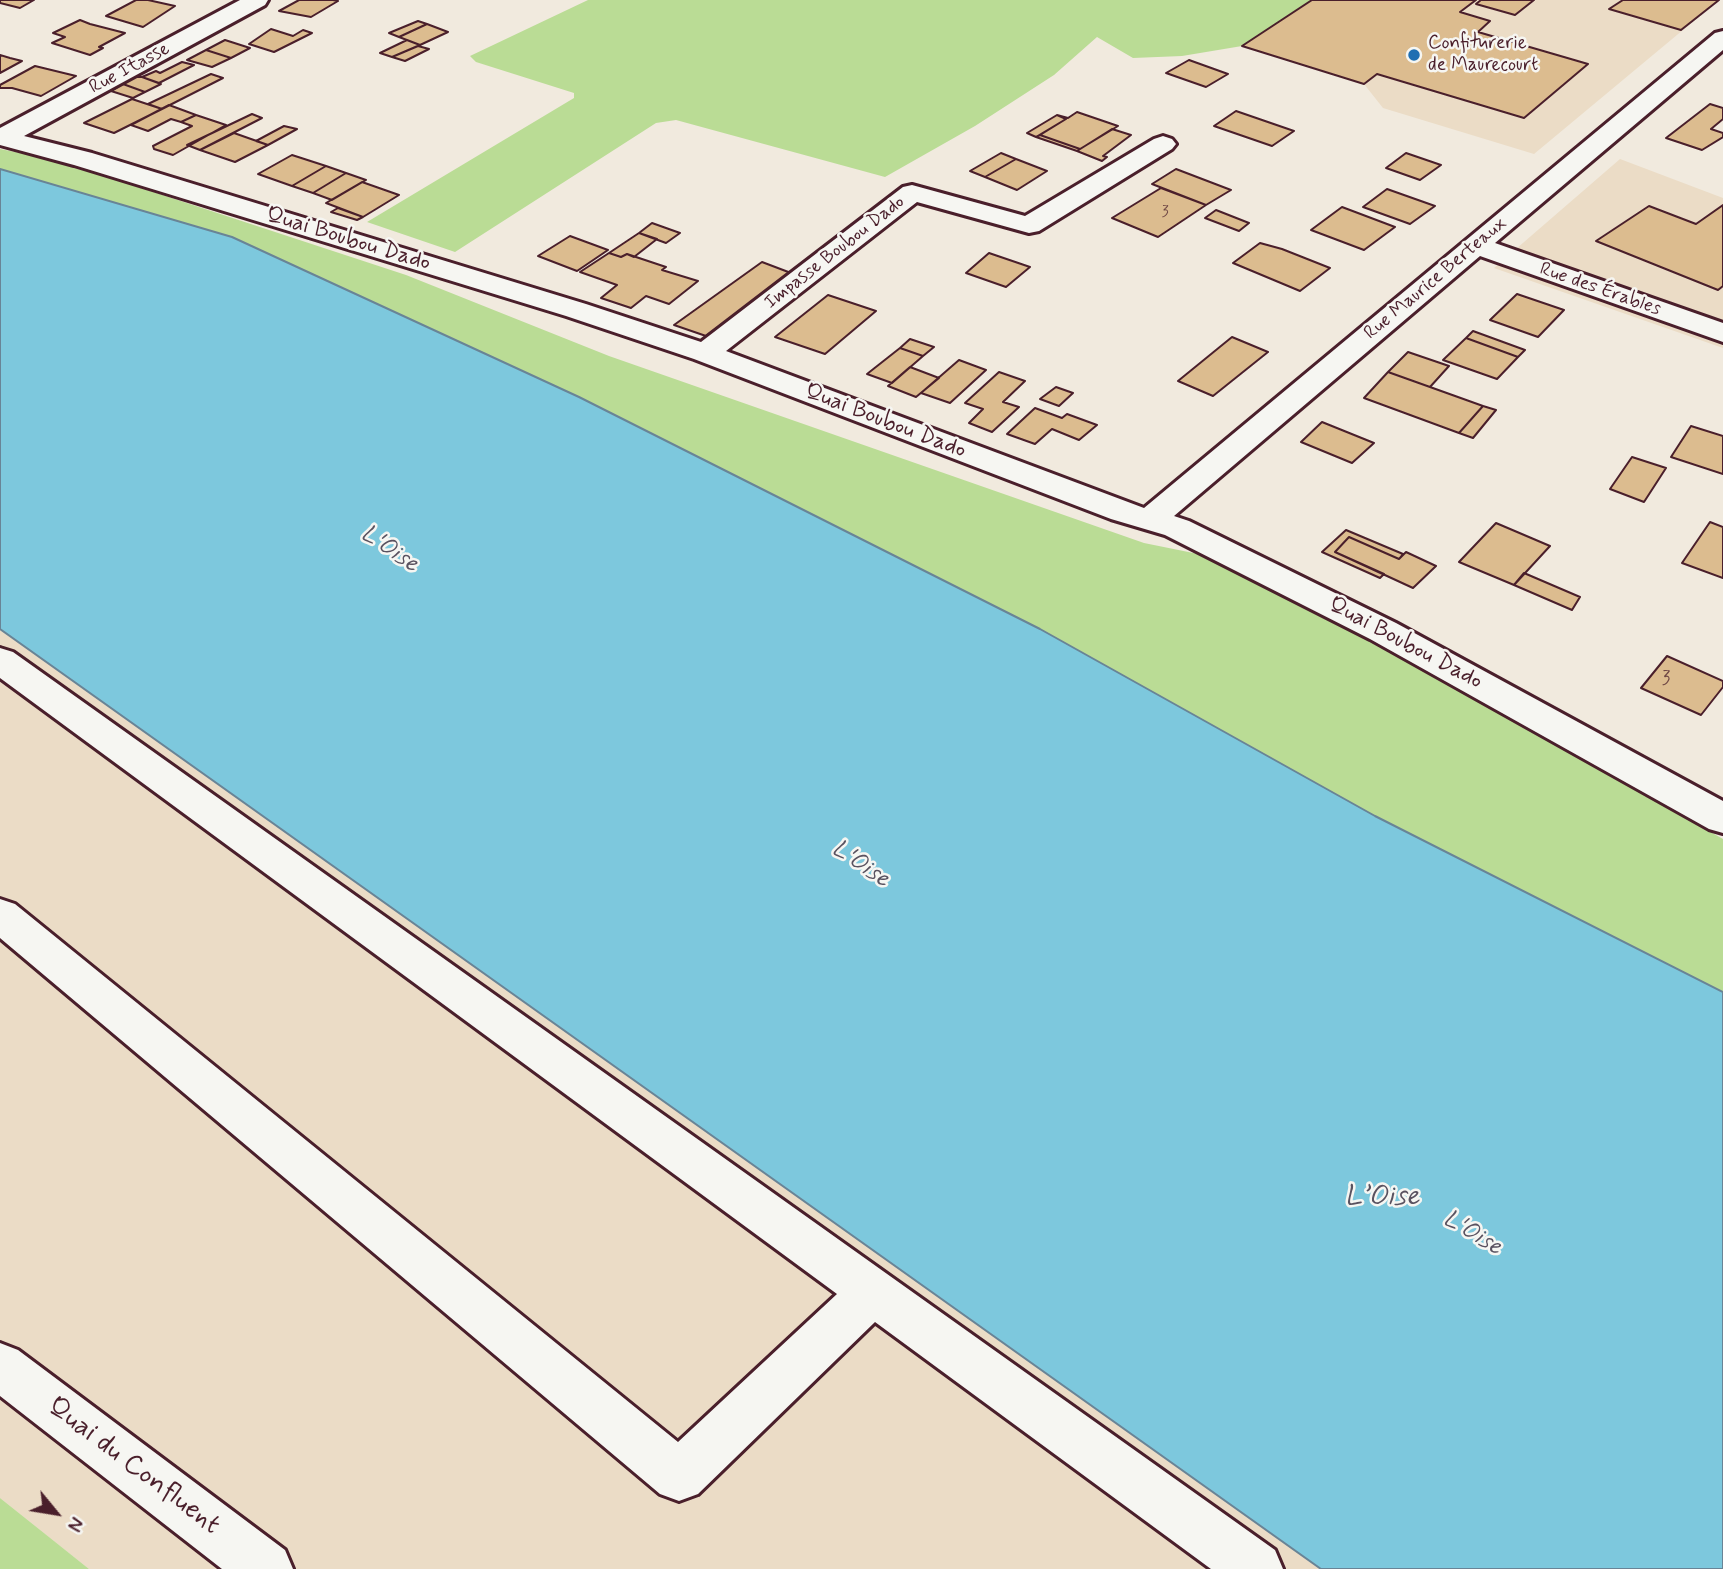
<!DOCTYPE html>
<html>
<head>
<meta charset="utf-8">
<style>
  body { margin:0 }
  #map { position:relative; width:1723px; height:1569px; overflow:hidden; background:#f1eade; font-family:Mynerve,sans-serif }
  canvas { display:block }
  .north { position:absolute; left:21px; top:1478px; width:70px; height:70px; -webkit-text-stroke:5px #f6f6f2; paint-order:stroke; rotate:120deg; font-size:19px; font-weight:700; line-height:28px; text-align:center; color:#4a1f2b }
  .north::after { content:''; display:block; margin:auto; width:24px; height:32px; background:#4a1f2b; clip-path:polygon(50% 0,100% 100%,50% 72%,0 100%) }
</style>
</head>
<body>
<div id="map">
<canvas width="1723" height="1569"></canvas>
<div class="north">N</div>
</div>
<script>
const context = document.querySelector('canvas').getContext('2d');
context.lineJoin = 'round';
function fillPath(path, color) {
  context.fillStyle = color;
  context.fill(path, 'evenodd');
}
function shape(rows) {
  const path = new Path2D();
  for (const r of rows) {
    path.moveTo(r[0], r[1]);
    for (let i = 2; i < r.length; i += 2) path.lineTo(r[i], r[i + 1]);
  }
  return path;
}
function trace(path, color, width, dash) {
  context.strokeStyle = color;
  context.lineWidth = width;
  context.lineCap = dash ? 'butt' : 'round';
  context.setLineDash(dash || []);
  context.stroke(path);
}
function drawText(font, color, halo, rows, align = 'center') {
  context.font = font + ' Mynerve,sans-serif';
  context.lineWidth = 5;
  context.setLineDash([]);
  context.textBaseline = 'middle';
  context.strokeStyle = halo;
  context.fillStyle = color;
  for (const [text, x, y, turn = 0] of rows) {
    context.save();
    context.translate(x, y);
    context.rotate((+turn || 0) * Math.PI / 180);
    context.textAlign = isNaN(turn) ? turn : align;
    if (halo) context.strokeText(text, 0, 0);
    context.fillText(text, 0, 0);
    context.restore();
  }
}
const built = shape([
  [1312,0,1719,0,1534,154,1383,108,1364,84,1242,46],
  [1620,159,1723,198,1723,348,1494,268],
  [0,629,1323,1569,89,1569,0,1498]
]);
const green = shape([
  [588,0,1312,0,1242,46,1182,56,1133,58,1097,37,1054,75,975,126,885,177,676,120,656,123,455,252,367,222,574,98,574,93,476,62,470,56],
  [0,149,56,160,406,275,609,356,1144,543,1213,557,1439,678,1723,839,1723,992,1375,816,1040,629,579,397,232,237,0,169],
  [0,1498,54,1541,89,1569,0,1569]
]);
const water = shape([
  [0,169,232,237,579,397,1040,629,1375,816,1723,992,1723,1569,1321,1569,0,629,0,169]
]);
const building = shape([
  [0,0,34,0,20,8,0,3,0,0],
  [136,0,148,0,175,6,143,27,106,16,136,0],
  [299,0,333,0,338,1,311,17,279,11,299,0],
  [1312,0,1476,0,1460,12,1490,21,1478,32,1588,64,1524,118,1377,74,1364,84,1242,46,1312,0],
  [1481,0,1534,0,1515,15,1476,4,1481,0],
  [1623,0,1719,0,1681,30,1609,9,1623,0],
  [80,20,90,24,125,33,99,47,103,48,90,55,52,43,65,37,53,33,80,20],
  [418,21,427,24,399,37,389,33,418,21],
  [427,24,448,32,420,45,399,37,427,24],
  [271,29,293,36,303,30,312,33,274,52,249,44,271,29],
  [225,40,250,48,231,58,206,50,225,40],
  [407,40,420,45,392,57,380,53,407,40],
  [418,46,429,49,405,61,392,57,418,46],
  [206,50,231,58,212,67,187,60,206,50],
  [0,55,10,58,22,61,0,73,0,55],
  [1189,60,1228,74,1206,87,1166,73,1189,60],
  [182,62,194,65,159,83,142,77,156,71,160,73,182,62],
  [35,66,76,76,41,96,12,88,0,88,0,85,35,66],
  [211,74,223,78,162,109,148,104,211,74],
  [135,77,142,77,161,84,145,92,123,84,135,77],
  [123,84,145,92,133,98,111,91,123,84],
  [132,99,162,109,114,133,84,123,132,99],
  [1710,104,1723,108,1723,119,1711,129,1723,133,1723,137,1702,150,1666,138,1710,104],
  [169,105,196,115,181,122,171,119,148,131,131,125,169,105],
  [1236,111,1294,131,1272,146,1214,126,1236,111],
  [1077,112,1118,126,1080,149,1040,135,1066,119,1057,115,1068,118,1077,112],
  [252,114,262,118,200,150,187,145,252,114],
  [196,115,226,125,173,155,154,149,153,146,192,126,181,122,196,115],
  [1057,115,1066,119,1036,137,1027,133,1057,115],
  [284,126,297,129,268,145,256,141,284,126],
  [1112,129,1131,135,1103,156,1107,157,1102,161,1077,151,1112,129],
  [234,133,268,145,235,162,200,150,234,133],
  [1040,135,1080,149,1077,151,1036,137,1040,135],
  [1001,153,1016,159,985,177,970,171,1001,153],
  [1406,153,1441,165,1420,180,1386,168,1406,153],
  [292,155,326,166,292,186,258,174,292,155],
  [1016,159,1047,171,1017,190,985,177,1016,159],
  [326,166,346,173,313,193,292,186,326,166],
  [1176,169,1231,190,1206,205,1152,184,1176,169],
  [346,173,366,180,332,200,313,193,346,173],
  [362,182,399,195,363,217,326,203,362,182],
  [1161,188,1206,205,1158,237,1112,218,1161,188],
  [1387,189,1435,206,1410,224,1363,207,1387,189],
  [1723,205,1723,286,1718,290,1596,241,1649,206,1696,224,1723,205],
  [1342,207,1395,227,1364,250,1311,230,1342,207],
  [338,208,363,217,357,220,331,212,338,208],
  [1216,210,1249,223,1239,231,1205,218,1216,210],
  [652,223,680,233,666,243,639,233,652,223],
  [639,233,657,239,634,257,627,254,621,257,609,253,639,233],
  [570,236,608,250,577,271,538,256,570,236],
  [1260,243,1282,249,1330,268,1300,291,1233,263,1260,243],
  [609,253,621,257,627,254,666,267,662,270,698,281,669,304,646,296,631,308,601,298,617,285,580,272,609,253],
  [989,253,1030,267,1006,287,966,273,989,253],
  [762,262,791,273,706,336,674,325,762,262],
  [1517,294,1564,310,1538,337,1490,320,1517,294],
  [828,295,876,311,825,354,775,337,828,295],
  [1473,331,1525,350,1518,357,1466,338,1473,331],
  [1232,337,1268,352,1213,396,1178,381,1232,337],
  [1466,338,1518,357,1497,379,1443,360,1466,338],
  [910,339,934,347,923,356,900,348,910,339],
  [900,348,923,356,892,383,867,374,900,348],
  [1408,352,1449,366,1430,387,1388,372,1408,352],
  [959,360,986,370,950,403,921,393,959,360],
  [910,367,939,378,916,397,888,386,910,367],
  [999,372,1025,381,1003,402,1019,407,992,432,969,423,983,409,965,403,999,372],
  [1388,372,1430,387,1483,406,1459,433,1364,398,1388,372],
  [1056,387,1073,393,1059,406,1040,399,1056,387],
  [1483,406,1496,410,1473,438,1459,433,1483,406],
  [1035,408,1062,418,1067,414,1097,425,1079,440,1052,429,1035,444,1007,434,1035,408],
  [1322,422,1374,443,1352,463,1301,442,1322,422],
  [1691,426,1723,436,1723,474,1671,457,1691,426],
  [1632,457,1666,468,1644,502,1610,489,1632,457],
  [1710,522,1723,527,1723,578,1682,563,1710,522],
  [1496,523,1550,546,1514,585,1459,562,1496,523],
  [1346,530,1403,554,1399,559,1349,537,1335,552,1384,574,1380,578,1322,552,1346,530],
  [1349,537,1399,559,1406,552,1436,566,1413,588,1335,552,1349,537],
  [1524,573,1580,597,1572,610,1514,585,1524,573],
  [1667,656,1723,681,1723,687,1701,715,1641,688,1667,656]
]);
const minor = shape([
  [240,0,268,0,265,5,24,136,92,153,586,304,701,342,903,187,912,185,1025,216,1154,139,1163,136,1172,139,1176,144,1172,149,1039,231,1029,233,917,202,726,351,1144,508,1715,33,1723,31,1723,50,1495,243,1723,323,1723,342,1480,256,1174,516,1189,521,1396,623,1723,801,1723,833,1709,829,1370,639,1165,535,1111,519,694,359,566,316,74,165,0,145,0,128,240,0],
  [0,648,13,652,1275,1550,1283,1569,1211,1569,875,1322,698,1494,679,1501,660,1494,0,938,0,899,15,904,678,1442,837,1294,0,678,0,648],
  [0,1343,18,1350,285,1550,293,1569,222,1569,0,1396,0,1343]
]);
const markers = [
  [1414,55,7,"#1f6fb2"]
];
const farNumbernames = [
  ["3",1165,213]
];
const farPoinames = [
  ["Confiturerie",1428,44],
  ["de Maurecourt",1428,66]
];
const farStreetnames = [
  ["Rue Itasse",130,69,-28],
  ["Impasse Boubou Dado",835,253,-38],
  ["Rue Maurice Berteaux",1436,279,-40],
  ["Rue des Érables",1600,290,19]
];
const numberNames = [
  ["3",1666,680]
];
const streetNames = [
  ["Quai Boubou Dado",348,240,17],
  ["Quai Boubou Dado",885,422,21],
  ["Quai Boubou Dado",1405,644,28]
];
const waterNames = [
  ["L'Oise",389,550,34],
  ["L'Oise",860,865,34],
  ["L'Oise",1472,1234,31]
];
const nearWaternames = [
  ["L’Oise",1382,1198]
];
const nearStreetnames = [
  ["Quai du Confluent",133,1467,37]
];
fillPath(built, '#ebdcc6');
fillPath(green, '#badc95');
fillPath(water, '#7dc8dd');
trace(water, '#698496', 2);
fillPath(building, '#dcbc8f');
trace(building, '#4a1f2b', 2);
trace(minor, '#4a1f2b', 6);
fillPath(minor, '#f6f6f2');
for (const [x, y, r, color] of markers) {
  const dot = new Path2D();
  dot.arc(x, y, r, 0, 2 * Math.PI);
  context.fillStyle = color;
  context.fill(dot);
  trace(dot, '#f6f6f2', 2.5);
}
drawText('16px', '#6e4644', null, farNumbernames);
drawText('19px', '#4a1f2b', '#f6f6f2', farPoinames, 'left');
drawText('19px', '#4a1f2b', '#f6f6f2', farStreetnames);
drawText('19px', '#6e4644', null, numberNames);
drawText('23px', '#4a1f2b', '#f6f6f2', streetNames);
drawText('italic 24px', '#595260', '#f6f6f2', waterNames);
drawText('italic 28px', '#595260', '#f6f6f2', nearWaternames);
drawText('28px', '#4a1f2b', '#f6f6f2', nearStreetnames);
</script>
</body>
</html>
